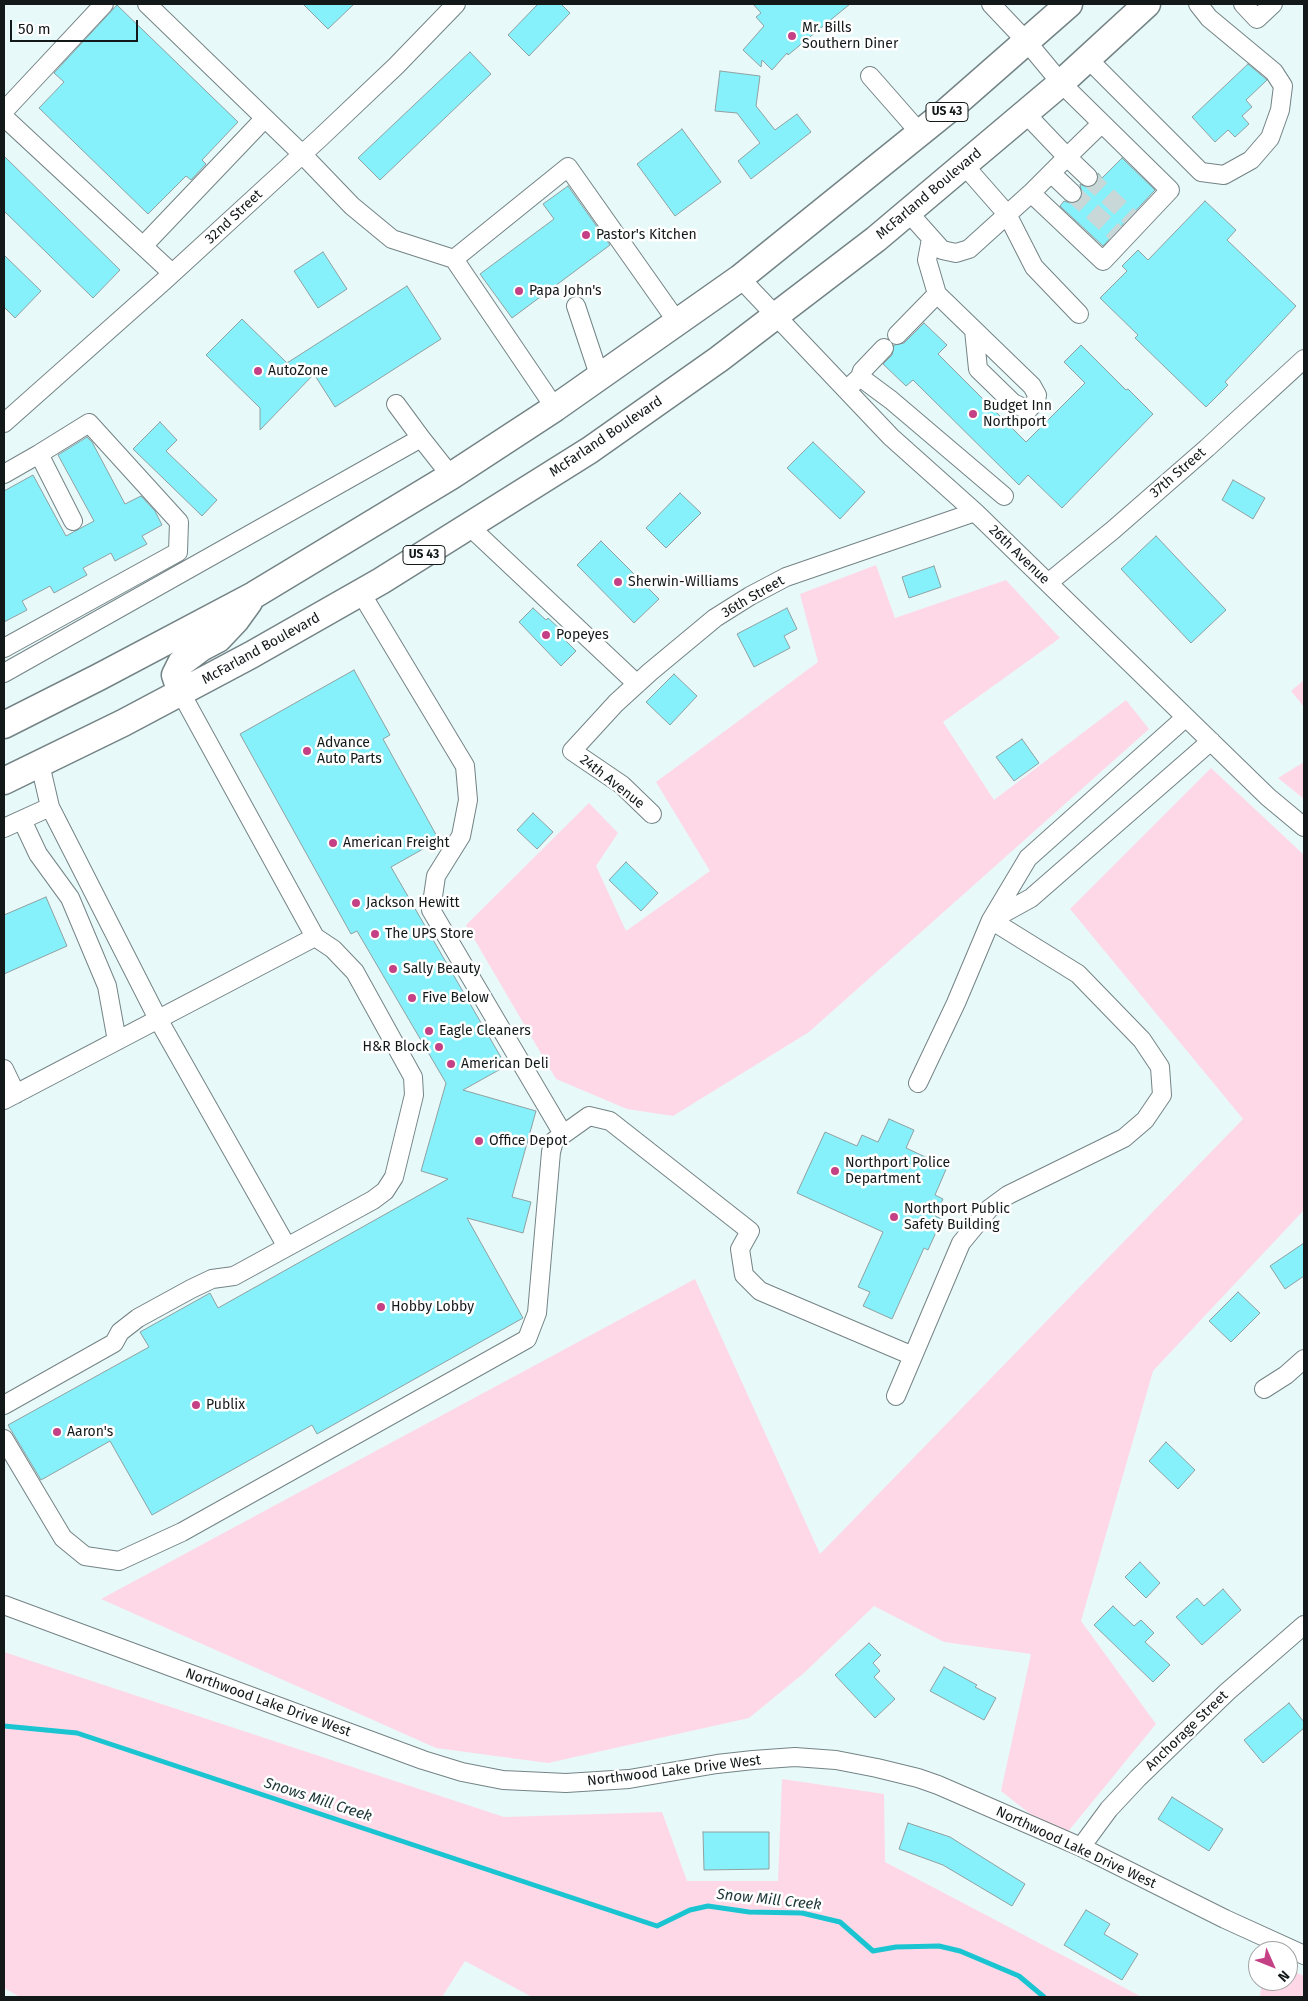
<!DOCTYPE html>
<html>
<head>
<meta charset="utf-8">
<style>
  body { margin:0 }
  #map { position:relative; width:1308px; height:2001px; overflow:hidden; background:#e8f9fa; font-family:"Fira Sans",sans-serif }
  canvas { display:block }
  .frame { position:absolute; inset:0; border:5px solid #131919; pointer-events:none }
  .north { position:absolute; left:1248px; top:1941px; width:50px; height:50px; box-sizing:border-box; background:#fff; border:1px solid #a1a3a3; border-radius:50%; rotate:134deg; font-size:14px; font-weight:700; line-height:20px; text-align:center; color:#131919 }
  .north::after { content:''; display:block; margin:auto; width:18px; height:22px; background:#c54185; clip-path:polygon(50% 0,100% 100%,50% 72%,0 100%) }
  .scale { position:absolute; left:10px; top:20px; width:128px; height:22px; box-sizing:border-box; border:2px solid #131919; border-top:0; padding-left:6px; font-size:15px; line-height:18px; white-space:nowrap; color:#131919; -webkit-text-stroke:4px #fff; paint-order:stroke }
</style>
</head>
<body>
<div id="map">
<canvas width="1308" height="2001"></canvas>
<div class="frame"></div>
<div class="north">N</div>
<div class="scale">50 m</div>
</div>
<script>
const context = document.querySelector('canvas').getContext('2d');
context.lineJoin = 'round';
function fillPath(path, color) {
  context.fillStyle = color;
  context.fill(path, 'evenodd');
}
function shape(rows) {
  const path = new Path2D();
  for (const r of rows) {
    path.moveTo(r[0], r[1]);
    for (let i = 2; i < r.length; i += 2) path.lineTo(r[i], r[i + 1]);
  }
  return path;
}
function trace(path, color, width, dash) {
  context.strokeStyle = color;
  context.lineWidth = width;
  context.lineCap = dash ? 'butt' : 'round';
  context.setLineDash(dash || []);
  context.stroke(path);
}
function drawText(font, color, halo, rows, align = 'center') {
  context.font = font + ' "Fira Sans",sans-serif';
  context.lineWidth = 5;
  context.setLineDash([]);
  context.textBaseline = 'middle';
  context.strokeStyle = halo;
  context.fillStyle = color;
  for (const [text, x, y, turn = 0] of rows) {
    context.save();
    context.translate(x, y);
    context.rotate((+turn || 0) * Math.PI / 180);
    context.textAlign = isNaN(turn) ? turn : align;
    if (halo) context.strokeText(text, 0, 0);
    context.fillText(text, 0, 0);
    context.restore();
  }
}
const green = shape([
  [876,565,895,618,1006,580,1060,638,943,722,994,800,1126,700,1149,729,809,1032,673,1116,627,1109,556,1079,466,925,589,803,618,833,596,866,626,931,710,871,656,782,818,662,800,594],
  [1304,680,1304,707,1291,691],
  [1304,762,1304,799,1278,778],
  [1211,768,1304,855,1304,1210,1153,1371,1081,1621,1156,1724,1062,1839,1001,1791,1031,1654,944,1642,874,1606,804,1673,749,1718,548,1763,436,1748,101,1599,695,1279,820,1554,1243,1119,1070,909],
  [4,1652,504,1817,662,1812,687,1881,778,1881,782,1779,884,1794,885,1862,1142,1997,532,1997,465,1961,442,1997,20,1997,4,1988],
  [1288,1969,1304,1976,1304,1997,1260,1997,1262,1981,1288,1981]
]);
const stream = shape([
  [4,1726,77,1733,657,1926,690,1910,708,1906,749,1912,802,1913,840,1922,873,1951,896,1947,939,1946,960,1951,1019,1976,1044,1997]
]);
const building = shape([
  [303,4,354,4,328,29,303,4],
  [538,4,561,4,570,13,529,56,508,35,538,4],
  [753,4,850,4,788,55,787,53,772,70,762,60,761,67,743,50,764,26,756,17,761,13,753,4],
  [117,5,238,122,202,160,206,164,191,180,186,176,148,214,39,108,64,82,54,73,117,5],
  [470,52,491,74,380,180,358,158,470,52],
  [1248,64,1267,80,1246,100,1252,107,1242,116,1249,124,1235,137,1228,130,1215,142,1192,117,1248,64],
  [720,71,760,76,756,106,775,130,797,114,811,132,751,179,738,161,760,143,737,113,715,111,720,71],
  [682,129,721,182,675,216,637,164,682,129],
  [4,156,120,270,93,298,4,211,4,156],
  [1122,158,1155,190,1103,246,1060,206,1064,201,1070,203,1079,201,1082,195,1080,184,1086,187,1095,185,1098,179,1098,173,1102,178,1122,158],
  [568,186,610,245,512,318,480,274,554,219,543,204,568,186],
  [1205,201,1236,230,1227,240,1296,306,1225,382,1228,385,1206,407,1135,338,1138,335,1100,298,1127,271,1122,266,1138,250,1148,260,1205,201],
  [323,252,347,289,318,308,294,271,323,252],
  [4,255,41,291,15,318,4,307,4,255],
  [407,286,441,339,335,407,314,374,260,430,260,408,206,355,242,319,287,363,407,286],
  [924,323,947,345,938,354,1026,442,1085,383,1064,362,1081,345,1126,390,1128,389,1153,414,1062,508,1028,475,1019,485,913,380,906,386,883,364,892,355,894,345,904,343,924,323],
  [160,422,177,440,166,451,217,500,202,516,133,449,160,422],
  [87,437,92,442,125,504,141,496,155,511,162,525,142,536,147,544,115,561,111,553,83,568,87,575,54,593,50,586,22,601,27,610,4,622,4,491,33,475,66,536,94,521,58,455,87,437],
  [813,442,865,492,840,519,787,468,813,442],
  [1233,480,1265,498,1253,519,1222,500,1233,480],
  [680,493,701,513,666,548,646,528,680,493],
  [1156,536,1226,610,1191,643,1121,569,1156,536],
  [601,541,659,599,634,623,577,565,601,541],
  [934,566,941,587,909,598,902,577,934,566],
  [533,608,546,620,548,618,561,630,558,633,576,651,561,666,519,622,533,608],
  [787,608,797,629,784,636,790,648,754,667,737,634,787,608],
  [354,670,390,735,383,739,439,840,391,867,506,1066,463,1090,536,1111,512,1197,531,1202,523,1233,467,1218,523,1318,317,1434,312,1425,152,1515,110,1441,41,1480,8,1425,149,1347,140,1332,210,1293,218,1308,448,1179,421,1171,446,1083,357,931,351,934,240,734,354,670],
  [674,674,697,696,670,725,646,702,674,674],
  [1022,739,1039,763,1014,781,996,757,1022,739],
  [533,813,553,832,537,849,517,830,533,813],
  [626,862,658,893,641,911,609,880,626,862],
  [46,897,67,946,4,974,4,915,46,897],
  [889,1119,914,1130,906,1148,947,1167,935,1195,943,1199,935,1216,942,1219,928,1250,924,1248,892,1319,863,1306,870,1292,858,1287,883,1232,797,1193,825,1132,857,1146,862,1135,878,1142,889,1119],
  [1304,1243,1304,1276,1285,1289,1270,1266,1304,1243],
  [1238,1292,1260,1313,1231,1342,1209,1321,1238,1292],
  [1166,1442,1195,1470,1178,1489,1149,1461,1166,1442],
  [1140,1562,1160,1583,1146,1598,1125,1577,1140,1562],
  [1223,1589,1241,1610,1202,1645,1176,1617,1197,1598,1204,1606,1223,1589],
  [1113,1606,1134,1626,1141,1620,1154,1633,1145,1642,1170,1665,1153,1682,1094,1625,1113,1606],
  [869,1643,881,1655,873,1663,880,1671,874,1677,895,1699,875,1718,835,1675,869,1643],
  [944,1667,977,1685,975,1687,996,1698,984,1720,930,1691,944,1667],
  [1289,1703,1304,1722,1304,1728,1263,1763,1244,1740,1289,1703],
  [1172,1797,1223,1829,1209,1851,1158,1819,1172,1797],
  [908,1823,950,1837,1025,1884,1012,1906,943,1865,899,1849,908,1823],
  [703,1832,769,1832,769,1869,704,1870,703,1832],
  [1086,1910,1110,1924,1104,1934,1138,1954,1122,1980,1064,1945,1086,1910]
]);
const minorTunnel = shape([
  [1088,177,1132,219],
  [1072,193,1117,234]
]);
const minor = shape([
  [147,4,302,154,352,206,392,239,454,259],
  [991,4,1027,42,1061,83,1170,190,1103,261,1031,193],
  [1243,4,1257,19,1273,4],
  [1088,59,1201,172,1224,175,1251,160,1270,138,1280,110,1283,86,1274,72,1209,18,1198,4],
  [870,76,920,133],
  [4,111,104,4],
  [4,117,172,273],
  [964,165,1007,214,1034,267,1079,314],
  [1051,173,1072,193],
  [1088,177,1067,157,1102,123],
  [908,212,942,250,956,253,969,249,1031,193,1067,157,1025,113],
  [931,239,927,260,937,294,1032,386,1037,395,1036,401,1028,410,1013,403,978,369,974,330],
  [143,246,265,118],
  [740,278,891,437,975,512,1268,797,1304,827],
  [576,306,600,378],
  [897,335,937,294],
  [860,377,862,371,884,348],
  [846,390,860,377,891,400,1004,496],
  [396,404,421,438],
  [555,408,454,259,568,167,678,323],
  [4,423,165,280,320,138,396,66,456,4],
  [4,474,39,454],
  [469,526,637,684],
  [1048,583,1113,530,1207,448,1304,359],
  [361,593,465,766,468,800,461,836,436,876,431,910,563,1134],
  [4,648,178,552,179,522,89,423,39,454,73,521],
  [4,673,421,438,451,476],
  [181,693,315,937,333,949,355,972,413,1077,414,1095,394,1177,385,1191,373,1200,287,1247],
  [1186,717,1028,858,991,920,1031,898,1211,741],
  [652,814,622,785,572,751,616,703,650,672,715,618,750,596,786,577,975,512],
  [22,820,38,854,70,898,107,986,117,1041],
  [4,828,50,807],
  [4,1069,16,1094],
  [4,1100,315,937],
  [1264,1389,1286,1375,1304,1359],
  [896,1396,961,1243,989,1209,1008,1195,1124,1138,1145,1120,1162,1095,1160,1067,1142,1040,1078,974,991,920,956,1003,918,1083],
  [4,1405,114,1343,120,1332,138,1318,191,1289,212,1279,234,1276,287,1247,158,1019,74,854,50,807,40,764],
  [4,1439,63,1538,85,1556,119,1561,182,1532,527,1339,537,1313,551,1152,554,1141,589,1116,610,1121,750,1231,740,1249,744,1275,760,1291,913,1356],
  [4,1605,423,1760,462,1772,503,1780,566,1783,629,1779,717,1764,753,1760,795,1757,836,1760,877,1768,918,1778,938,1785,1081,1847,1225,1919,1304,1955],
  [1081,1847,1109,1809,1138,1778,1227,1692,1304,1625]
]);
const highway = shape([
  [181,693,175,675,181,663,201,648,218,639,236,620,249,602],
  [4,725,99,677,254,595,451,476,555,408,740,278,947,111,1069,4],
  [4,781,123,723,251,655,381,581,590,450,719,359,876,239,1061,83,1147,4]
]);
const markers = [
  [792,36,5,"#c54185"],
  [586,235,5,"#c54185"],
  [519,291,5,"#c54185"],
  [258,371,5,"#c54185"],
  [973,414,5,"#c54185"],
  [618,582,5,"#c54185"],
  [546,635,5,"#c54185"],
  [307,751,5,"#c54185"],
  [333,843,5,"#c54185"],
  [356,903,5,"#c54185"],
  [375,934,5,"#c54185"],
  [393,969,5,"#c54185"],
  [412,998,5,"#c54185"],
  [429,1031,5,"#c54185"],
  [439,1047,5,"#c54185"],
  [451,1064,5,"#c54185"],
  [479,1141,5,"#c54185"],
  [835,1171,5,"#c54185"],
  [894,1217,5,"#c54185"],
  [381,1307,5,"#c54185"],
  [196,1405,5,"#c54185"],
  [57,1432,5,"#c54185"]
];
const shields = [
  [947,112,42],
  [424,555,42]
];
const shieldNames = [
  ["US 43",947,112],
  ["US 43",424,555]
];
const poiNames = [
  ["Mr. Bills",802,28],
  ["Southern Diner",802,44],
  ["Pastor's Kitchen",596,235],
  ["Papa John's",529,291],
  ["AutoZone",268,371],
  ["Budget Inn",983,406],
  ["Northport",983,422],
  ["Sherwin-Williams",628,582],
  ["Popeyes",556,635],
  ["Advance",317,743],
  ["Auto Parts",317,759],
  ["American Freight",343,843],
  ["Jackson Hewitt",366,903],
  ["The UPS Store",385,934],
  ["Sally Beauty",403,969],
  ["Five Below",422,998],
  ["Eagle Cleaners",439,1031],
  ["H&R Block",429,1047,"right"],
  ["American Deli",461,1064],
  ["Office Depot",489,1141],
  ["Northport Police",845,1163],
  ["Department",845,1179],
  ["Northport Public",904,1209],
  ["Safety Building",904,1225],
  ["Hobby Lobby",391,1307],
  ["Publix",206,1405],
  ["Aaron's",67,1432]
];
const streetNames = [
  ["McFarland Boulevard",929,194,-40],
  ["32nd Street",234,217,-43],
  ["McFarland Boulevard",606,437,-34],
  ["37th Street",1178,473,-41],
  ["26th Avenue",1019,555,44],
  ["36th Street",753,597,-30],
  ["McFarland Boulevard",261,649,-29],
  ["24th Avenue",612,782,38],
  ["Northwood Lake Drive West",268,1703,20],
  ["Anchorage Street",1187,1731,-44],
  ["Northwood Lake Drive West",674,1771,-7],
  ["Northwood Lake Drive West",1076,1848,25]
];
const waterNames = [
  ["Snows Mill Creek",318,1800,18],
  ["Snow Mill Creek",769,1900,6]
];
fillPath(green, '#fed8e7');
trace(stream, '#1ac5d1', 5);
fillPath(building, '#86f1fa');
trace(building, '#90a0a1', 1);
trace(minorTunnel, '#c8d7d8', 18, [18, 9]);
trace(minor, '#748385', 20);
trace(highway, '#748385', 29);
trace(minor, '#fff', 18);
trace(highway, '#fff', 26);
for (const [x, y, r, color] of markers) {
  const dot = new Path2D();
  dot.arc(x, y, r, 0, 2 * Math.PI);
  context.fillStyle = color;
  context.fill(dot);
  trace(dot, '#fff', 2);
}
for (const [x, y, w] of shields) {
  const box = new Path2D();
  box.roundRect(x - w / 2, y - 9.5, w, 19, 4);
  context.fillStyle = '#fff';
  context.fill(box);
  trace(box, '#131919', 1);
}
drawText('bold 12px', '#131919', null, shieldNames);
drawText('14px', '#131919', '#fff', poiNames, 'left');
drawText('14px', '#131919', '#fff', streetNames);
drawText('italic 15px', '#1d3638', '#fff', waterNames);
</script>
</body>
</html>
